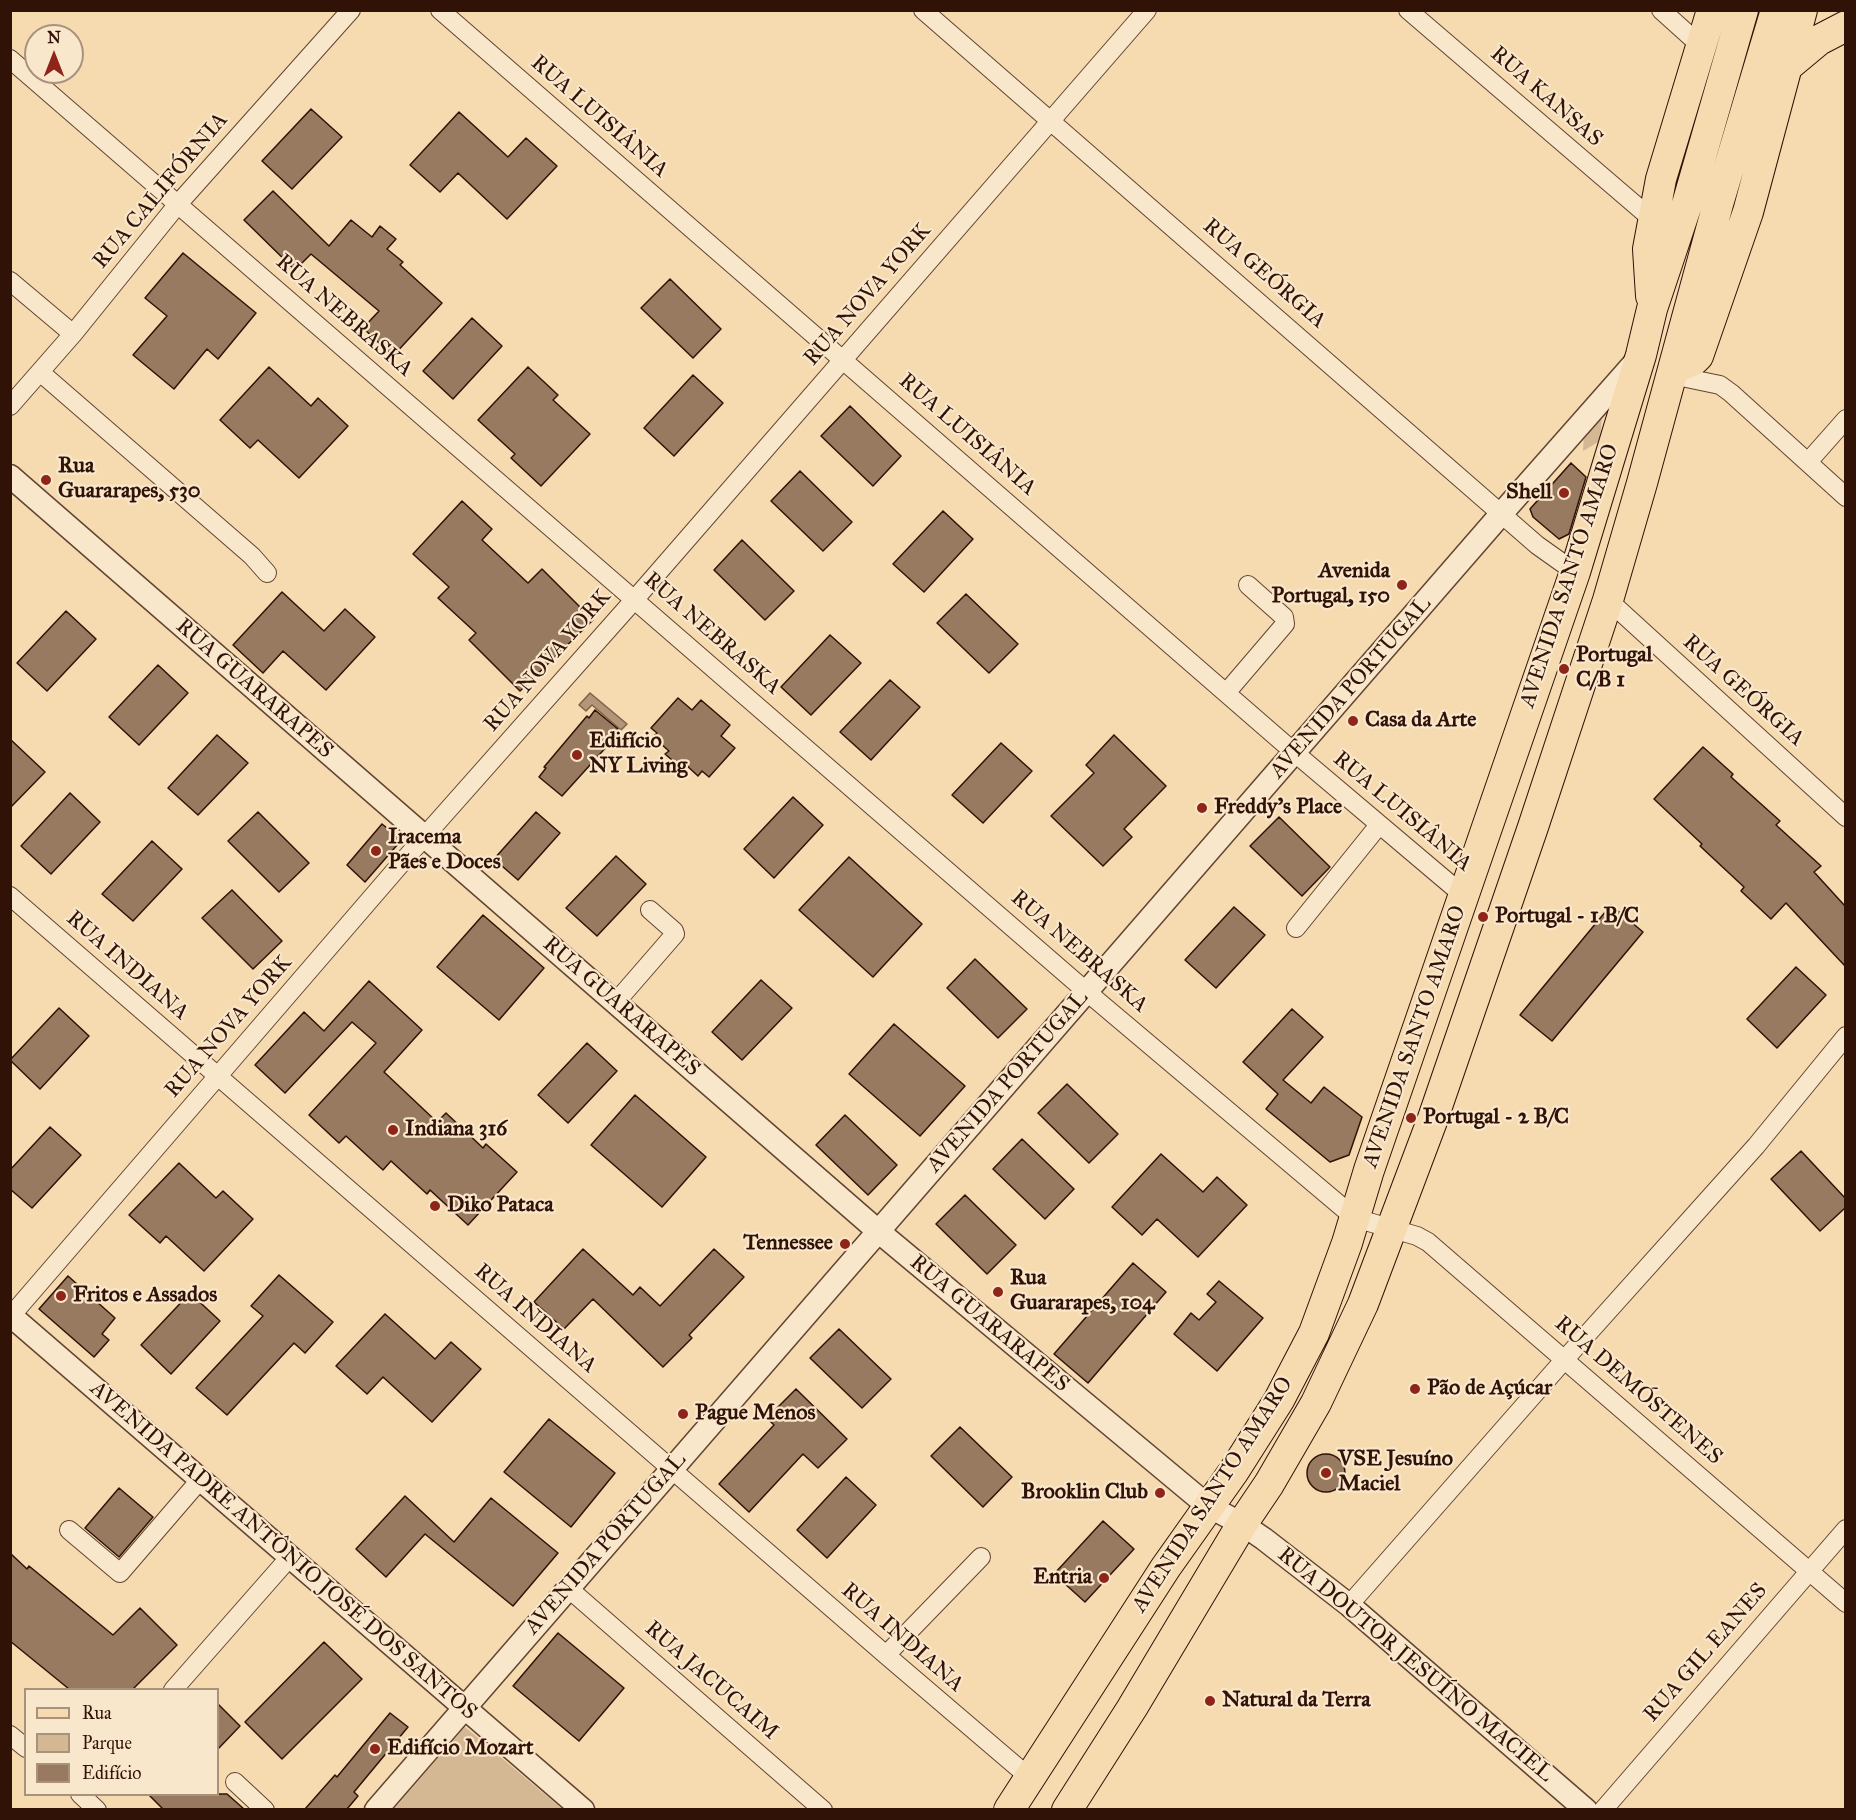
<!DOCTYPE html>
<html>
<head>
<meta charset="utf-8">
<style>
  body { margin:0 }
  #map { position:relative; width:1856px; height:1820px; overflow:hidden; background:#f6dab0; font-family:"IM FELL Great Primer",serif }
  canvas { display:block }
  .frame { position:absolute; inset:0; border:12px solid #301207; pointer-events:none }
  .legend { position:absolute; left:24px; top:1688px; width:195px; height:108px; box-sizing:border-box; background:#f9e7cc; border:2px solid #a9927d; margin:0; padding:8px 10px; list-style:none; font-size:18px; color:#301207 }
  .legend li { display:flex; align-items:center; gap:12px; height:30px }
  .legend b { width:30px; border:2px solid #a9927d }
  .north { position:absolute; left:24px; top:24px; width:60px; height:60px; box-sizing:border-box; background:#f9e7cc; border:2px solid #a9927d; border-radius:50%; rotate:0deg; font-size:16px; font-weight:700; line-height:24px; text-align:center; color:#301207 }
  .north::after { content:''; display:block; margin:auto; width:21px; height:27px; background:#8f2418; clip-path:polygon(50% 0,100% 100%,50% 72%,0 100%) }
</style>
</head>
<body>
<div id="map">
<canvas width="1856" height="1820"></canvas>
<div class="frame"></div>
<ul class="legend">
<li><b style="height:8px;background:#f6dab0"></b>Rua</li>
<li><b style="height:16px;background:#d4b893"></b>Parque</li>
<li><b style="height:16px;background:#977a5f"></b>Edifício</li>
</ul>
<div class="north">N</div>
</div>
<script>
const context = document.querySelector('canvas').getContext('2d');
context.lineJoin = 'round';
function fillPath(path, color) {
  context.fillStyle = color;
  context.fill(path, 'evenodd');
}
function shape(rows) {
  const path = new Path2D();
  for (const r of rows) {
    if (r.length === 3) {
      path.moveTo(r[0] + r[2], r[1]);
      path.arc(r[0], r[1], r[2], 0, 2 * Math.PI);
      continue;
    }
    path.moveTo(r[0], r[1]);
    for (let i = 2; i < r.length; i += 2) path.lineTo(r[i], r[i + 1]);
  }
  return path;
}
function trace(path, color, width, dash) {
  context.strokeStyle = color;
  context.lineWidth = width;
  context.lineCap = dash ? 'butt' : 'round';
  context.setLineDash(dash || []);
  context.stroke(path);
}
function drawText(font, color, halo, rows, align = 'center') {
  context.font = font + ' "IM FELL Great Primer",serif';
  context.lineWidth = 4.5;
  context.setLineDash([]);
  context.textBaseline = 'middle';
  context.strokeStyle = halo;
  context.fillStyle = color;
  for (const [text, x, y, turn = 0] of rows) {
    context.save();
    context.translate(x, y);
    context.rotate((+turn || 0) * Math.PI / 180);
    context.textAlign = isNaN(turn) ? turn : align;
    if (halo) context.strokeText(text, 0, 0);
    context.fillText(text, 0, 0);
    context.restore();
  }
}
const green = shape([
  [1602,416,1600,441,1583,451,1584,431],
  [465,1727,562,1809,394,1809]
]);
const water = shape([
  [590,693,627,724,621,730,592,705,586,711,579,705,590,693]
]);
const building = shape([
  [311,109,342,137,292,189,262,161,311,109],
  [459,112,508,157,526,138,557,166,507,219,458,173,440,192,410,165,459,112],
  [273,191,329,246,351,220,372,237,380,226,396,239,387,249,403,262,400,265,442,303,393,356,363,328,379,311,311,254,295,270,244,220,273,191],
  [183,253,256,313,218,359,207,349,174,389,133,355,167,316,145,298,183,253],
  [670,279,721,329,693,358,641,308,670,279],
  [472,318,502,346,453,399,423,371,472,318],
  [269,367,311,406,318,398,348,426,299,478,258,440,250,448,220,420,269,367],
  [528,367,558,395,553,400,590,434,541,486,511,458,515,454,478,420,528,367],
  [693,375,723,403,674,456,644,428,693,375],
  [850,406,901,456,873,486,821,436,850,406],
  [1571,463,1586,477,1569,534,1559,539,1533,517,1530,509,1571,463],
  [800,471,852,522,823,551,771,501,800,471],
  [462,501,492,529,482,540,528,583,542,569,593,620,520,691,469,640,476,633,438,598,449,587,413,554,462,501],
  [943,511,973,539,924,592,893,564,943,511],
  [742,540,794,591,765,620,714,570,742,540],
  [282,592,324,631,345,609,375,637,326,690,283,651,263,673,233,645,282,592],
  [966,594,1018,644,989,673,937,623,966,594],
  [66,611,96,639,47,691,17,663,66,611],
  [830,635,861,663,811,715,781,687,830,635],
  [158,665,188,693,139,745,109,717,158,665],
  [890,680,920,707,871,760,840,732,890,680],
  [678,698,692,710,701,700,730,725,721,736,735,748,709,777,702,771,698,776,684,763,680,767,665,754,669,751,653,737,657,733,651,728,678,698],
  [595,710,618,729,607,743,609,744,562,796,539,777,546,768,544,767,587,716,589,718,595,710],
  [217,735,248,763,198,815,168,788,217,735],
  [1114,735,1166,786,1124,829,1132,837,1103,866,1051,816,1094,773,1086,765,1114,735],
  [10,739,45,772,10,808,10,739],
  [1001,743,1032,771,983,823,952,795,1001,743],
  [1703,747,1733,774,1731,777,1780,821,1776,825,1821,866,1814,872,1845,906,1845,966,1786,903,1771,919,1741,891,1744,887,1700,846,1702,844,1654,799,1703,747],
  [70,793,100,822,51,874,21,846,70,793],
  [793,797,823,825,774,878,744,849,793,797],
  [258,812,309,863,279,892,228,841,258,812],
  [536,812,560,833,518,880,494,859,536,812],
  [1279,817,1330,867,1302,896,1250,846,1279,817],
  [382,824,397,836,398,844,365,882,347,865,382,824],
  [152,841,182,869,133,921,102,894,152,841],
  [616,856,646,884,597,936,566,908,616,856],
  [849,857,922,924,873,977,799,910,849,857],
  [232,890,282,941,253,969,202,918,232,890],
  [1611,905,1643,932,1552,1041,1520,1015,1611,905],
  [1234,907,1265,935,1216,988,1185,960,1234,907],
  [483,915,544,968,499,1020,437,967,483,915],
  [975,959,1027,1009,998,1038,947,988,975,959],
  [1796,967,1826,995,1777,1048,1747,1019,1796,967],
  [761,980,792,1008,742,1060,712,1032,761,980],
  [369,981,422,1030,384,1072,437,1122,446,1113,483,1148,486,1144,517,1172,468,1225,430,1190,427,1194,391,1161,383,1170,346,1136,339,1143,309,1115,376,1043,352,1022,285,1093,255,1065,304,1012,324,1031,369,981],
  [59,1008,89,1036,40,1089,10,1060,59,1008],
  [1292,1009,1323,1037,1283,1080,1311,1103,1324,1087,1362,1117,1349,1155,1330,1162,1266,1109,1278,1094,1243,1062,1292,1009],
  [894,1024,965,1086,920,1136,849,1074,894,1024],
  [587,1043,617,1071,568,1123,538,1095,587,1043],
  [1067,1084,1118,1134,1089,1163,1038,1113,1067,1084],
  [635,1095,706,1157,662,1207,591,1145,635,1095],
  [845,1115,897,1165,868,1195,816,1145,845,1115],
  [50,1127,81,1155,32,1208,10,1189,10,1170,50,1127],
  [1022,1139,1074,1189,1045,1219,993,1169,1022,1139],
  [1801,1151,1845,1198,1845,1208,1820,1231,1771,1179,1801,1151],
  [1161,1154,1203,1192,1217,1177,1247,1205,1198,1257,1157,1219,1142,1235,1112,1207,1161,1154],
  [179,1163,216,1198,223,1191,253,1219,204,1271,166,1236,160,1243,129,1215,179,1163],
  [965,1195,1016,1245,987,1274,936,1224,965,1195],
  [583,1249,633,1295,640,1287,660,1306,714,1249,744,1277,689,1335,692,1338,663,1367,593,1299,564,1329,534,1302,583,1249],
  [1133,1263,1166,1292,1088,1383,1054,1354,1133,1263],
  [279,1275,333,1322,305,1353,294,1343,227,1415,196,1388,263,1316,251,1306,279,1275],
  [68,1276,115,1318,102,1334,109,1340,94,1357,39,1309,68,1276],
  [1219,1281,1263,1318,1217,1371,1174,1334,1191,1313,1199,1320,1216,1302,1207,1294,1219,1281],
  [190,1293,220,1321,171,1374,141,1345,190,1293],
  [385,1314,435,1359,451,1342,481,1369,432,1422,383,1377,367,1394,336,1366,385,1314],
  [839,1329,891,1379,862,1408,810,1358,839,1329],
  [796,1389,847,1439,818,1468,803,1454,749,1512,719,1484,774,1425,767,1418,796,1389],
  [549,1419,615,1473,571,1527,504,1472,549,1419],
  [960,1427,1012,1477,983,1507,931,1456,960,1427],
  [1326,1473,19],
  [846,1477,876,1505,827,1558,797,1530,846,1477],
  [119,1488,153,1517,119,1557,85,1528,119,1488],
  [405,1496,454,1542,491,1498,558,1553,513,1606,425,1534,386,1577,356,1549,405,1496],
  [1103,1521,1134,1549,1085,1602,1054,1574,1103,1521],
  [10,1553,27,1569,29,1566,113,1635,140,1608,177,1645,133,1689,69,1689,10,1641,10,1553],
  [558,1633,624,1688,579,1741,513,1686,558,1633],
  [324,1642,362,1679,282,1759,245,1722,324,1642],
  [218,1704,240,1726,218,1749,218,1704],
  [390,1713,408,1727,354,1792,358,1796,347,1809,305,1809,335,1775,337,1777,390,1713],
  [148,1794,227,1794,244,1809,163,1809,148,1794]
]);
const minor = shape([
  [440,10,1295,753,1463,895],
  [923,10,1537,545,1575,572],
  [1408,10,1653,220],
  [1661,10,1701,46],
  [10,59,1087,992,1355,1218,1417,1236,1428,1242,1846,1603],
  [10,281,73,334],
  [40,372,252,556,267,573],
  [1672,375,1720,385,1731,393,1846,497],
  [10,406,73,334,178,204,351,10],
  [1808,462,1846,419],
  [1608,600,1846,817],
  [1226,693,1285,624,1284,617,1248,585],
  [10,896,886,1655,1030,1778],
  [1296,928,1379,825],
  [616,1002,675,934,674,931,650,910],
  [10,1317,424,837,635,599,1147,10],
  [69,1530,120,1573,200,1480],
  [568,1588,823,1810],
  [1349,1605,1565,1359,1756,1146,1846,1036],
  [886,1655,981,1557],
  [173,1690,289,1558],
  [10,1735,26,1748],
  [235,1782,265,1810],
  [80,1794,97,1810],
  [1603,1810,1846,1529]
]);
const tertiary = shape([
  [10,476,878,1231,1208,1506,1242,1524,1264,1539,1349,1605,1586,1810],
  [10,1315,583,1810],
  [376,1810,1502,513,1637,360]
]);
const primary = shape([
  [1789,65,1819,40,1846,26],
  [1651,296,1648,249,1661,179,1712,10],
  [1673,369,1694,360,1698,356,1748,212,1802,10],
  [1009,1810,1166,1567,1234,1471,1279,1400,1314,1333,1347,1243,1369,1170,1575,572,1641,355,1652,309,1688,201,1743,10],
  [1067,1810,1132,1708,1242,1524,1269,1484,1316,1403,1363,1304,1432,1121,1533,827,1608,600,1642,483,1718,204,1776,10]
]);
const markers = [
  [46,480,6,"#8f2418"],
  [1564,493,6,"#8f2418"],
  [1402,585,6,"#8f2418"],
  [1564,669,6,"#8f2418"],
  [1353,721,6,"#8f2418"],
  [577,755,6,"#8f2418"],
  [1202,808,6,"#8f2418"],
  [376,851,6,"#8f2418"],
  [1483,917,6,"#8f2418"],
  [1411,1118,6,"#8f2418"],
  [393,1130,6,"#8f2418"],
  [435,1206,6,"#8f2418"],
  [845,1244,6,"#8f2418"],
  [998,1292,6,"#8f2418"],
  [61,1296,6,"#8f2418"],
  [1415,1389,6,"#8f2418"],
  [683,1414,6,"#8f2418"],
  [1326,1473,6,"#8f2418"],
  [1160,1493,6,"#8f2418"],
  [1104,1578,6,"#8f2418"],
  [1210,1701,6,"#8f2418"],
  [375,1749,6,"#8f2418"]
];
const streetNames = [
  ["RUA KANSAS",1546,97,41],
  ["RUA LUISIÂNIA",599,117,41],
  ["RUA CALIFÓRNIA",161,191,-50],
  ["RUA GEÓRGIA",1264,274,41],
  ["RUA NOVA YORK",868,295,-49],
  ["RUA NEBRASKA",344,316,41],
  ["RUA LUISIÂNIA",967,435,41],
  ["AVENIDA SANTO AMARO",1570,576,-72],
  ["RUA NEBRASKA",712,634,41],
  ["RUA NOVA YORK",548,661,-49],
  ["AVENIDA PORTUGAL",1351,688,-49],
  ["RUA GUARARAPES",254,689,41],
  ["RUA GEÓRGIA",1743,691,42],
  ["RUA LUISIÂNIA",1402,812,40],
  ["RUA NEBRASKA",1079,952,41],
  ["RUA INDIANA",127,966,41],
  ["RUA GUARARAPES",621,1007,41],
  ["RUA NOVA YORK",229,1027,-49],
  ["AVENIDA SANTO AMARO",1415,1037,-71],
  ["AVENIDA PORTUGAL",1008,1082,-49],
  ["RUA INDIANA",535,1319,41],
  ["RUA GUARARAPES",989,1324,40],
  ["RUA DEMÓSTENES",1638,1391,41],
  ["AVENIDA SANTO AMARO",1213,1495,-57],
  ["AVENIDA PORTUGAL",606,1544,-49],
  ["AVENIDA PADRE ANTÔNIO JOSÉ DOS SANTOS",283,1551,41],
  ["RUA INDIANA",902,1638,41],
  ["RUA GIL EANES",1706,1653,-49],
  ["RUA DOUTOR JESUÍNO MACIEL",1415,1665,40],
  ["RUA JACUCAIM",711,1681,41]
];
const poiNames = [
  ["Rua",58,467],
  ["Guararapes, 530",58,492],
  ["Shell",1552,493,"right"],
  ["Avenida",1390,572,"right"],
  ["Portugal, 150",1390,597,"right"],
  ["Portugal",1576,656],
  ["C/B 1",1576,681],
  ["Casa da Arte",1365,721],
  ["Edifício",589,742],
  ["NY Living",589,767],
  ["Freddy's Place",1214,808],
  ["Iracema",388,838],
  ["Pães e Doces",388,863],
  ["Portugal - 1 B/C",1495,917],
  ["Portugal - 2 B/C",1423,1118],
  ["Indiana 316",405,1130],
  ["Diko Pataca",447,1206],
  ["Tennessee",833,1244,"right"],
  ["Rua",1010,1279],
  ["Guararapes, 104",1010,1304],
  ["Fritos e Assados",73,1296],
  ["Pão de Açúcar",1427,1389],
  ["Pague Menos",695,1414],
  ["VSE Jesuíno",1338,1460],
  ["Maciel",1338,1485],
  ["Brooklin Club",1148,1493,"right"],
  ["Entria",1092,1578,"right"],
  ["Natural da Terra",1222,1701],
  ["Edifício Mozart",387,1749]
];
fillPath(green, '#d4b893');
fillPath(water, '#b39677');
trace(water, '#7f614a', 1.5);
fillPath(building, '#977a5f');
trace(building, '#301207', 1.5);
trace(minor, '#624431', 20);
trace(tertiary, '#624431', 25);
trace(primary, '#301207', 32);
trace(minor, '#f9e7cc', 18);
trace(tertiary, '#f9e7cc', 22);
trace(primary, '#f6dab0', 30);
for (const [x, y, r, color] of markers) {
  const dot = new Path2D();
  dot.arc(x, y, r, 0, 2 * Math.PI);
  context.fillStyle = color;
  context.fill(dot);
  trace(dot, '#f9e7cc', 2);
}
drawText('22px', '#301207', '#f9e7cc', streetNames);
drawText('bold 22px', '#301207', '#f9e7cc', poiNames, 'left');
</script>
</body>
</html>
